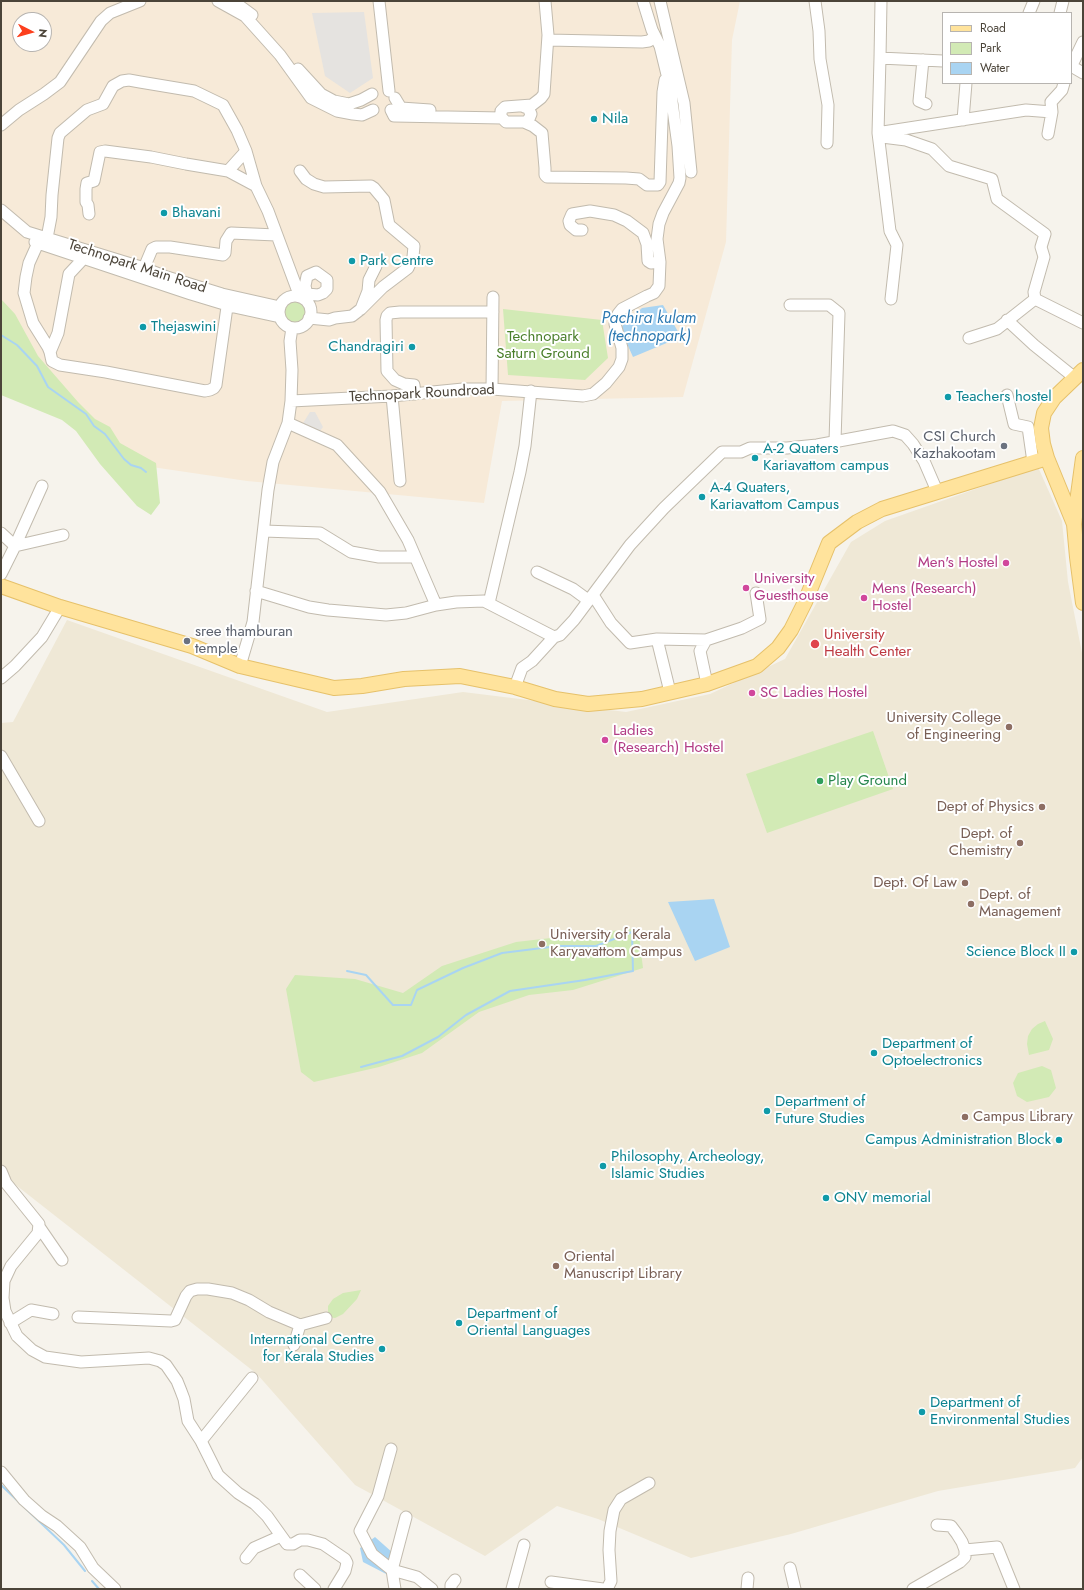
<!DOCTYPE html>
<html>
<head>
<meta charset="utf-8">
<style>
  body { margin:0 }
  #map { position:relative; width:1084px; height:1590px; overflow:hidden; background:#f6f3ec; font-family:Jost,sans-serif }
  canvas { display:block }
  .frame { position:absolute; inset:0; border:2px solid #4b4439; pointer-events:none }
  .legend { position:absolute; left:942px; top:12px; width:130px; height:72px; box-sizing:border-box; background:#fff; border:1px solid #b7b4b0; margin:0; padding:5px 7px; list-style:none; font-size:12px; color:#4b4439 }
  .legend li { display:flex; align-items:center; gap:8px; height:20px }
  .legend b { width:20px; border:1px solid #b7b4b0 }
  .north { position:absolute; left:12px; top:12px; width:40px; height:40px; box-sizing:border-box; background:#fff; border:1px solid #b7b4b0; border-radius:50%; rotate:96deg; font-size:11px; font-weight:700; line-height:16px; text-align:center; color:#4b4439 }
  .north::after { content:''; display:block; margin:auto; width:14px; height:18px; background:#fc3f1d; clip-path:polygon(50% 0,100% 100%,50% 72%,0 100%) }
</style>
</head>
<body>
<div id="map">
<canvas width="1084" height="1590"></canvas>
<div class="frame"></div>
<ul class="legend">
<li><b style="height:5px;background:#ffe39c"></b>Road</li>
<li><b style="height:11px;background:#d2eab5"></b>Park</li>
<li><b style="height:11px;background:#a9d4f2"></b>Water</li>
</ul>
<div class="north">N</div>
</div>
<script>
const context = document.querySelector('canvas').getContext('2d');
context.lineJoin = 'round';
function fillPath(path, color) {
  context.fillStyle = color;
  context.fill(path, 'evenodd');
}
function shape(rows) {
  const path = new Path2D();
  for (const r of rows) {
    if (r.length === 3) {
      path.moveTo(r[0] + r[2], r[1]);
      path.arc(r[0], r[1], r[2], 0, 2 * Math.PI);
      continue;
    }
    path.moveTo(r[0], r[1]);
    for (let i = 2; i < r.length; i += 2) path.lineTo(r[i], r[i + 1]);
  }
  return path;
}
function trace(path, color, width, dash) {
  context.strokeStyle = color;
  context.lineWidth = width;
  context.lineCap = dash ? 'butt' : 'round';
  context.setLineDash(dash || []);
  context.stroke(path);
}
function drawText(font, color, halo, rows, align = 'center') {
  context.font = font + ' Jost,sans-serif';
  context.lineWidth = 4;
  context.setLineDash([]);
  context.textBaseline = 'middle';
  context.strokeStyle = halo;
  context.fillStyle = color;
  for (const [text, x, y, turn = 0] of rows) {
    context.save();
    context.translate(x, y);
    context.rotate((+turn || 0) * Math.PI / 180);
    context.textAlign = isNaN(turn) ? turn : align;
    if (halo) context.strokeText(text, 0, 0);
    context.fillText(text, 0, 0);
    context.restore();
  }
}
const commercial = shape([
  [1,1,740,1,732,40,726,242,683,397,502,401,484,503,247,481,118,462,1,325],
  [20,20,44,20,44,44,20,44]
]);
const education = shape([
  [1038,467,1062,521,1068,582,1083,658,1083,1457,1075,1468,938,1491,791,1534,691,1558,598,1519,557,1506,485,1556,355,1485,257,1374,12,1182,1,1166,1,723,13,722,67,620,327,712,463,692,626,712,710,694,785,659,851,542,885,521]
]);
const green = shape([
  [1,299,15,314,38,356,78,402,95,419,110,427,120,443,156,463,160,503,151,515,137,506,100,464,76,431,62,420,1,395],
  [294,312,13],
  [503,309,602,320,608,358,585,380,508,375],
  [873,731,893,789,767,833,746,774],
  [638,928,643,968,573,990,529,995,479,1012,422,1053,379,1067,314,1082,301,1072,286,989,295,975,355,979,403,993,442,966,516,942],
  [1045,1021,1053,1039,1049,1050,1029,1055,1027,1044,1028,1036,1032,1029,1038,1024],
  [1042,1066,1051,1070,1056,1088,1049,1097,1027,1102,1017,1096,1013,1083,1018,1073],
  [361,1290,357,1299,343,1314,335,1318,328,1317,328,1306,333,1299,343,1293]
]);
const parking = shape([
  [364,12,373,78,350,93,325,76,312,13],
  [310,412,315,412,323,427,319,432,300,428]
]);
const water = shape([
  [663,305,681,337,633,357,620,328,642,308],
  [714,899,730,947,695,961,668,902],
  [375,1537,393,1553,390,1576,363,1562,360,1548]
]);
const stream = shape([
  [1,335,17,345,37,366,48,387,86,414,94,426,105,434,124,459,131,465,141,468,146,472],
  [347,971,366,975,393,1005,411,1005,417,990,463,968,502,953,558,946,596,946,632,932,633,971,585,980,510,991,466,1015,438,1037,402,1056,361,1067],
  [1,1485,64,1545,85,1571],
  [92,1581,99,1589]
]);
const minor = shape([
  [218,1,245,16,280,55,311,98,337,111,353,114,362,115,373,110],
  [233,1,252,15],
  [379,1,389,91],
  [660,1,684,103,691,172],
  [815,1,819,31,820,59,828,105,827,143],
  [881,1,880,58,943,61],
  [1029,13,1034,1],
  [1060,13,1063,1],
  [548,40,642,42,649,41,655,36],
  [880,58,878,133,890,231,897,245,891,299],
  [923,60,919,101,926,104],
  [1071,66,1083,73],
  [1071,67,1083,42],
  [298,69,321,94,334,101,349,104,361,100,372,94],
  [395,98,401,108,430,110],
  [524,107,528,108,531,114,529,119,526,122,506,122,501,117,501,111,505,107,532,105,541,98,544,94,548,35,545,1],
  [391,110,394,116,502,118],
  [963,120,966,83],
  [524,122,533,126,542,133,545,168,545,175,547,177,626,178,639,179,647,185,658,185,660,182,663,92,665,80],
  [1,125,19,110,44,94,60,82,101,21,110,13,140,1],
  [883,132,1026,110,1052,112],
  [878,133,882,137,906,140,932,149,949,166,992,179,997,199,1045,234,1041,247,1044,257,1034,292,1035,299,1083,323],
  [1048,134,1052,112,1051,102,1062,90,1064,83],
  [228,171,246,151],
  [300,171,306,179,314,184,324,187,371,186,374,188,384,200,389,225,414,246,413,257,408,268,383,287,361,309],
  [1,210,27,232,144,268,167,277,222,294,280,307],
  [89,214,88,205,86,202,86,189,87,183,94,181,100,152,105,151,151,157,186,164,228,171,256,186],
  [582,230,576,230,570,225,569,221,572,214,590,211,614,215,627,221,643,233,647,244,648,261,651,263,660,262],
  [47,238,51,217,52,195,58,138,60,133,87,110,103,104,113,86,122,81,129,80,140,82,194,91,223,105,237,130,246,151,256,186,268,211,300,297],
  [35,242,191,294,234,307,280,317],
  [38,243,29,263,26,277,24,293,33,323,48,347,50,352,58,333,69,274,83,259],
  [144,268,152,249,156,247,170,247,223,255,225,253,226,241,231,233,276,235],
  [295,312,16],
  [304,299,307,294,318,295,323,293,327,289,327,280,316,272,307,276,305,286,307,294],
  [790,305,829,305,839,313,835,441],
  [309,318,329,320,335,318,352,316,361,309,368,291,369,280,376,266],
  [1007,320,1034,345,1075,378],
  [969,338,997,329,1035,299],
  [50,352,52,361,60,365,106,372,205,391,210,390,214,388,216,385,227,307,234,307],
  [492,389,493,297],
  [415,394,414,385,404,384,395,380,387,371,386,320,387,316,390,313,400,312,493,312],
  [1007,395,1014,424,1028,427,1033,462],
  [392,396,400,481],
  [291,401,392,396,463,389,492,389,583,396,593,394,606,383,619,367,622,359,622,348,615,324,618,314,622,309,647,296,654,293,659,286,660,262,657,239,659,224,663,213,679,183,680,178,678,146,670,87,660,46,652,30,643,1],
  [288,423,337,445,380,492,408,540,436,605],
  [264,531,320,533,351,552,379,557,415,557],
  [1,533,15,546,1,574],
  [15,546,42,486],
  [15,546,63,535],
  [537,572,573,589,588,600],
  [256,591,309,607,328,610,386,615,406,613,436,605,456,602,484,601,554,637],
  [593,595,611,623,630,643,657,639,706,640],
  [489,603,520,472,525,446,531,391],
  [657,639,670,692],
  [240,666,253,622,268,490,273,462,288,423,291,401,292,370,290,341,292,328],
  [1,678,15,666,42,637,60,607],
  [707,684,700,651,706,640,742,628,760,619,756,593],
  [515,687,522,668,532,661,554,637,560,635,574,620,630,545,664,508,722,452,741,452,750,448,787,448,817,445,893,431,905,435,913,444,924,461,937,491],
  [1,756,39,821],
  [1,1171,6,1183,39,1224,38,1233,11,1266,4,1281,3,1298,5,1311,17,1336,32,1350,45,1357,81,1362,149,1358,160,1361,166,1365,177,1381,181,1391,184,1399,188,1421,201,1441,218,1475,238,1493,255,1504,267,1516,287,1544,293,1544,300,1540,308,1540,323,1544,345,1559,347,1563,345,1571,334,1589],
  [40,1228,62,1260],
  [78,1317,171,1321,175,1320,186,1296,190,1291,197,1289,208,1289,232,1293,249,1300,269,1312,300,1325,326,1318],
  [10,1323,31,1310,53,1314],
  [294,1345,300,1325],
  [201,1441,252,1378],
  [391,1449,378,1496,360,1531,372,1554,392,1570,417,1577,432,1589],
  [1,1472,24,1500,42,1516,57,1526,80,1547,93,1568,115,1589],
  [965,1550,997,1547,1014,1589],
  [246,1558,254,1548,281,1536],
  [790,1568,795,1589],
  [300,1575,315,1589],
  [551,1582,603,1589],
  [395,1589,392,1570,406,1517],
  [451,1589,451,1585,455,1580],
  [512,1589,524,1545],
  [607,1589,611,1581,609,1550,610,1531,614,1510,621,1499,649,1483],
  [747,1589,748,1578],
  [913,1589,960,1562,965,1557,965,1550,962,1542,957,1534,951,1526,937,1525]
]);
const major = shape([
  [1083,458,1074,524,1077,557,1083,603],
  [1074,524,1047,458,1043,444,1041,428,1044,413,1054,398,1083,370],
  [1,586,60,607,192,646,240,666,334,688,362,686,404,679,460,676,515,687,555,699,588,704,642,699,707,684,757,666,778,648,791,630,805,602,829,543,857,522,882,509,1047,458]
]);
const markers = [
  [594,119,4,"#0f9aa8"],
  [164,213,4,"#0f9aa8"],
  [352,261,4,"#0f9aa8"],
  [143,327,4,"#0f9aa8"],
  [412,347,4,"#0f9aa8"],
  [948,397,4,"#0f9aa8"],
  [1004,446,4,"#6b7280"],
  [755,458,4,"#0f9aa8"],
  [702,497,4,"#0f9aa8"],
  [1006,563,4,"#d1479c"],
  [746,588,4,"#d1479c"],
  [864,598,4,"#d1479c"],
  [187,641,4,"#6b7280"],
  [815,644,5,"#e0444e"],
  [752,693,4,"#d1479c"],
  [1009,727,4,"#8d6e63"],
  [605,740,4,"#d1479c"],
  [820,781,4,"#2e9e5b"],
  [1042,807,4,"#8d6e63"],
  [1020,843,4,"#8d6e63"],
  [965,883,4,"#8d6e63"],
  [971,904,4,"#8d6e63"],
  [542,944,4,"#8d6e63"],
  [1074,952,4,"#0f9aa8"],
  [874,1053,4,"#0f9aa8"],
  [767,1111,4,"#0f9aa8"],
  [965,1117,4,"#8d6e63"],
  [1059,1140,4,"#0f9aa8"],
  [603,1166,4,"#0f9aa8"],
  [826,1198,4,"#0f9aa8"],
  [556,1266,4,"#8d6e63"],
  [459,1323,4,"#0f9aa8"],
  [382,1349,4,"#0f9aa8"],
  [922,1412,4,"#0f9aa8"]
];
const cultureNames = [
  ["Nila",602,119],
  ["Bhavani",172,213],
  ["Park Centre",360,261],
  ["Thejaswini",151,327],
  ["Chandragiri",404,347,"right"],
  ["Teachers hostel",956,397],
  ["A-2 Quaters",763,449],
  ["Kariavattom campus",763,466],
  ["A-4 Quaters,",710,488],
  ["Kariavattom Campus",710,505],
  ["Science Block II",1066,952,"right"],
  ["Department of",882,1044],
  ["Optoelectronics",882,1061],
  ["Department of",775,1102],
  ["Future Studies",775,1119],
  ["Campus Administration Block",1051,1140,"right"],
  ["Philosophy, Archeology,",611,1157],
  ["Islamic Studies",611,1174],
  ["ONV memorial",834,1198],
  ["Department of",467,1314],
  ["Oriental Languages",467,1331],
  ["International Centre",374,1340,"right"],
  ["for Kerala Studies",374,1357,"right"],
  ["Department of",930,1403],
  ["Environmental Studies",930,1420]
];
const streetNames = [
  ["Technopark Main Road",137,267,18],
  ["Technopark Roundroad",422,394,-3]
];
const parkNames = [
  ["Technopark",543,337],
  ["Saturn Ground",543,354]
];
const worshipNames = [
  ["CSI Church",996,437],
  ["Kazhakootam",996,454],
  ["sree thamburan",195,632,"left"],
  ["temple",195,649,"left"]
];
const hotelNames = [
  ["Men's Hostel",998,563,"right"],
  ["University",754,579],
  ["Guesthouse",754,596],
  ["Mens (Research)",872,589],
  ["Hostel",872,606],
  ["SC Ladies Hostel",760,693],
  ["Ladies",613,731],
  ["(Research) Hostel",613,748]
];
const healthNames = [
  ["University",824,635],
  ["Health Center",824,652]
];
const educationNames = [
  ["University College",1001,718],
  ["of Engineering",1001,735],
  ["Dept of Physics",1034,807],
  ["Dept. of",1012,834],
  ["Chemistry",1012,851],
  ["Dept. Of Law",957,883],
  ["Dept. of",979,895,"left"],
  ["Management",979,912,"left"],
  ["University of Kerala",550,935,"left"],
  ["Karyavattom Campus",550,952,"left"],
  ["Campus Library",973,1117,"left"],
  ["Oriental",564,1257,"left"],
  ["Manuscript Library",564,1274,"left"]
];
const leisureNames = [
  ["Play Ground",828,781]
];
const waterNames = [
  ["Pachira kulam",649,319],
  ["(technopark)",649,337]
];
fillPath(commercial, '#f7ead8');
fillPath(education, '#efe8d6');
fillPath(green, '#d2eab5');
fillPath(parking, '#e5e3e0');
fillPath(water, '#a9d4f2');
trace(stream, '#a9d4f2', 2);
trace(minor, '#c2bbae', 13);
trace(major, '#e6c16a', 16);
trace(minor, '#fff', 11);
trace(major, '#ffe39c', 14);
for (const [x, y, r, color] of markers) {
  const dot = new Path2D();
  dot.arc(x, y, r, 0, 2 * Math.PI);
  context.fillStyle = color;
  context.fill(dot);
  trace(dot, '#fff', 1.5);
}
drawText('15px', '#0d838f', '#fff', cultureNames, 'left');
drawText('15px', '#4b4439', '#fff', streetNames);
drawText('15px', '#4a7f2a', '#fff', parkNames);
drawText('15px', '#5b616d', '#fff', worshipNames, 'right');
drawText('15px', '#b23c85', '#fff', hotelNames, 'left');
drawText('15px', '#be3a42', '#fff', healthNames, 'left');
drawText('15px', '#785e54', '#fff', educationNames, 'right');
drawText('15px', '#27864d', '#fff', leisureNames, 'left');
drawText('italic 16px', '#2e7ab2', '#fff', waterNames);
</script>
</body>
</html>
